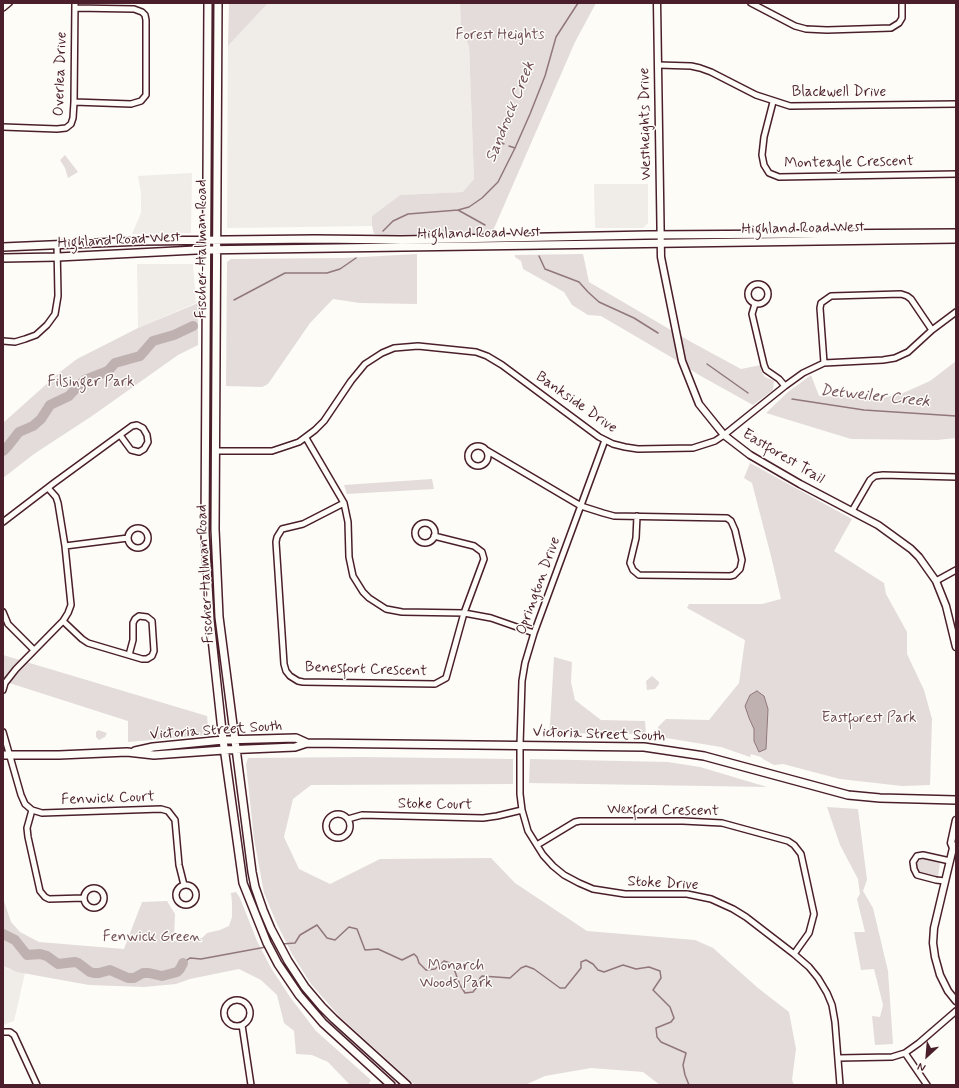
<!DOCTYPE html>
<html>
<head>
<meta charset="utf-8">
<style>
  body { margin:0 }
  #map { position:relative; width:959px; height:1088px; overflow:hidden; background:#fdfcf7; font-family:Mynerve,sans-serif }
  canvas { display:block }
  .frame { position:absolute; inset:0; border:4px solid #4a1f2b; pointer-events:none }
  .north { position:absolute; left:907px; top:1036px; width:40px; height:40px; -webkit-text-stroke:3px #fdfcf7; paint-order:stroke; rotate:206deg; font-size:11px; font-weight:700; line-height:16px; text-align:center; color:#4a1f2b }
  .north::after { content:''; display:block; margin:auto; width:14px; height:18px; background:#4a1f2b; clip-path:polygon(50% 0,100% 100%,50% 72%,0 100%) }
</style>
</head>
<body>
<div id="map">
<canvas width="959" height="1088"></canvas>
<div class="frame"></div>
<div class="north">N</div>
</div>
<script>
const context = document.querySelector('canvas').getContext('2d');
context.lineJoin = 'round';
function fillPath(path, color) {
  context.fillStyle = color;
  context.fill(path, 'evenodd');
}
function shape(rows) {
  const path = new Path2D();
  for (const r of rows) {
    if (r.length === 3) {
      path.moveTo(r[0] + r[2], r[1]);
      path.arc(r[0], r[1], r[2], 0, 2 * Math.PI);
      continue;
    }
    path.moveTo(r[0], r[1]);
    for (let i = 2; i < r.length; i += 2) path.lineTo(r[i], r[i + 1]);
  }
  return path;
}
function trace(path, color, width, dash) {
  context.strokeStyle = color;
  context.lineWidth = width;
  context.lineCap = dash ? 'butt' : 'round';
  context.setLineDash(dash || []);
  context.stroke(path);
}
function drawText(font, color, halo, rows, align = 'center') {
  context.font = font + ' Mynerve,sans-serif';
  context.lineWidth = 3;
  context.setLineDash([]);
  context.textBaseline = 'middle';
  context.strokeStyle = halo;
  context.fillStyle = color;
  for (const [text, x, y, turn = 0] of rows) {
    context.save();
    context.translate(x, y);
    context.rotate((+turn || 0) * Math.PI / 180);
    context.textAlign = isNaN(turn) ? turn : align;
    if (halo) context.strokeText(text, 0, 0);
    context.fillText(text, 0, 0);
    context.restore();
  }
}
const built = shape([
  [268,3,460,3,461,31,469,46,474,179,464,192,400,195,372,216,372,226,227,228,228,46],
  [192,173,191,233,132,234,141,213,141,193,138,176],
  [594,184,648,184,648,223,643,228,595,228],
  [137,264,193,264,196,303,138,328],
  [3,966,8,969,25,973,14,1021,3,1025]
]);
const green = shape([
  [229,3,268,3,228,46],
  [460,3,596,3,575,42,492,233,384,235,374,234,372,226,372,216,400,195,463,192,474,179,469,46,461,31],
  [65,155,78,172,68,178,65,168,60,160],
  [417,254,417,304,360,303,333,299,310,323,268,384,262,387,226,386,227,262,231,259,344,258],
  [583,254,589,282,693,343,741,369,761,365,762,373,765,377,774,381,773,390,753,405,699,375,676,360,601,316,588,315,572,305,564,292,523,269,521,261,515,257,515,255],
  [198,303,198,345,178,355,92,416,34,454,3,478,3,423,60,372,77,359,138,328],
  [956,361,956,438,937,440,851,439,766,413,788,392,811,375,819,396,883,398,903,393,930,381],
  [750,463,852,519,834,551,884,583,886,594,907,632,907,654,924,690,932,719,930,785,902,786,840,779,783,764,774,765,763,759,761,757,751,754,750,757,721,747,660,737,658,727,666,719,709,720,739,683,745,640,687,608,689,604,762,604,781,599,772,560,752,483,744,478],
  [432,479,434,489,347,494,344,485],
  [3,655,207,716,209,735,128,742,128,721,3,681],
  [554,657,572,662,571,682,575,700,601,720,645,721,646,734,548,733,550,725],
  [652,676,659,682,659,684,655,689,647,690,646,681],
  [98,730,107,733,105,737,99,740,96,737,96,732],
  [362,757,513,759,513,784,311,785,293,799,284,837,299,869,330,884,380,859,491,858,515,883,587,931,695,940,713,948,758,988,789,1012,796,1049,792,1080,794,1085,660,1085,643,1072,591,1068,545,1076,525,1085,415,1085,339,1016,311,984,292,954,277,924,264,893,254,839,246,764,248,758],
  [530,759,668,762,700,767,767,787,529,783],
  [827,807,858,809,867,880,863,891,873,908,888,971,893,1044,875,1045,872,1016,880,1017,883,1005,874,969,861,970,854,932,865,932,857,899,860,894,858,879,840,845],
  [925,859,940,863,938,877,920,873,917,871,916,867,917,862,920,860],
  [236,892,240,898,257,941,271,968,290,997,316,1031,371,1080,368,1085,350,1085,328,1062,312,1055,296,1054,294,1031,284,1023,277,995,261,980,239,969,190,979,176,984,144,987,89,985,17,972,3,966,3,898,11,922,20,932,39,942,124,949,142,902,167,901,175,914,174,941,183,941,202,938,207,933,220,930,229,926,232,917,232,903,231,893]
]);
const water = shape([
  [757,691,764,696,768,709,766,749,759,752,754,741,754,729,749,718,745,706,750,695,757,691]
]);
const stream = shape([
  [498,141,504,144],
  [509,146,515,148],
  [458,210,485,225],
  [383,231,393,221,408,214,458,210,469,207,482,198,498,182,515,148,530,114,545,76,556,37,578,3],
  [539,256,545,269,579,282,588,292,599,302,634,318,658,333],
  [234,300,285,273,327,273,340,269,356,258],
  [707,364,748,393],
  [792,399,864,410,956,416],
  [282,944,295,943,300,935,317,925,327,938,335,940,349,927,357,929,365,950,378,949,402,960,414,954,417,957,419,963,426,970,435,969,444,961,450,963,454,969,460,985,465,993,473,992,477,987,480,978,482,976,510,978,521,968,526,966,534,969,560,988,565,988,581,968,581,962,586,960,593,964,598,970,604,972,623,965,636,969,649,967,660,971,661,978,653,990,670,1007,674,1018,671,1022,656,1028,657,1037,661,1042,686,1053,683,1065,685,1075,689,1085],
  [183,963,190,958,201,959,266,947]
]);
const river = shape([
  [3,451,8,446,19,432,33,426,41,419,50,405,69,396,79,385,85,380,108,371,115,363,140,356,153,341,174,335,193,326],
  [3,934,15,940,27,955,40,954,47,956,58,964,75,962,78,963,90,972,94,973,99,973,110,970,128,978,134,978,143,973,149,973,162,976,177,972,180,969,183,963]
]);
const minor = shape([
  [751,3,795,26,806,29,827,30,891,28,899,23,902,18,902,3],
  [3,8,9,3],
  [658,65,691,66,700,68,711,72,756,95,790,106,956,104],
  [74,102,131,104,141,101,146,95,146,20,145,15,142,12,134,9,75,8],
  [773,102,764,137,762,155,764,165,769,173,779,177,956,174],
  [3,127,57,129,66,128,71,124,73,118,74,102,75,3],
  [758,294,10],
  [755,304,752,314,764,365,766,370,779,379,785,386],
  [3,341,15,342,25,339,36,335,47,325,55,314,58,296,57,245],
  [824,363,820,308,821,303,831,296,901,294,907,296,911,299,932,330],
  [306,438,344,503,348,522,349,557,353,576,363,592,369,598,386,609,402,612,464,613,491,618,534,633],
  [605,440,534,633,525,663,522,681,520,745,520,794,522,810,528,831,543,855,553,866,564,875,579,883,593,889,625,894,687,894,711,899,733,909,746,917,794,954,809,967,818,978,827,993,832,1005,835,1022,840,1085],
  [478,456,10],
  [486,450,581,506,603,513,614,516,727,518,731,521,735,530,742,560,740,569,734,575,730,576,639,575,633,570,630,563,636,538,637,516],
  [215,451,272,451,299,442,315,430,324,421,351,381,365,364,382,353,394,348,418,346,476,352,487,356,502,365,599,437,613,444,625,447,638,449,693,448,715,441,724,435,785,386,803,373,824,363,883,360,895,358,908,352,932,330,956,312],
  [344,503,303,524,282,529,277,537,276,542,284,664,286,671,290,676,298,681,303,682,435,684,446,678,464,613,484,559,482,552,474,546,434,536],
  [852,511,870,480,875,476,883,475,956,477],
  [3,522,54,483,132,426,137,425,143,428,147,435,148,442,144,449,139,452,131,450,120,435],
  [425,533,10],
  [138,538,10],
  [65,546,128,538],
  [936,581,956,570],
  [3,612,8,624,34,650],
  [63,621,82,639,88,643,142,659,147,659,152,656,154,651,152,621,147,617,139,616,135,619,133,623,133,640,129,655],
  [3,690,5,683,16,669,63,621,68,613,71,605,65,546,58,503,56,497,48,488],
  [3,732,21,795,25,804,32,810,42,813,161,809,168,811,175,820,179,865,184,885],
  [32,810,27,828,28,837,40,891,45,897,49,899,84,898],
  [338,826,12],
  [348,819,362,815,483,818,497,816,522,810],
  [537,845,575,822,580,821,683,821,722,823,788,841,794,845,801,854,814,914,809,933,794,954],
  [945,881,936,880,917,875,914,869,913,862,917,856,923,855,950,861],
  [186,895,10],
  [94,898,10],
  [237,1013,13],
  [242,1025,251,1085],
  [3,1032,10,1032,14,1035,37,1085],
  [905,1053,927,1085],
  [838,1058,892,1057,905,1053,919,1043,956,1011]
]);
const tertiary = shape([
  [657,3,661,257,682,361,699,404,724,435,750,455,800,484,878,525,911,549,919,557,936,581,946,606,956,647],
  [956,845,953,848,934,928,933,943,935,957,940,975,948,991,956,1001],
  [953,848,951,843,956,820]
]);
const secondary = shape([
  [208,3,205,533,210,620,223,740,243,883,267,943,278,964,299,995,323,1023,391,1085],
  [218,3,215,529,219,617,252,872,255,887,263,910,271,929,288,961,305,987,322,1007,334,1019,407,1085],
  [3,247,143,241,227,240,315,239,401,240,649,235,956,233],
  [3,258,58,257,196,250,956,239],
  [135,751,153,747,223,740,296,738,307,743],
  [3,755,59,755,127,752,154,755,224,750,295,747,307,743,644,747,704,756,848,795,880,798,956,800]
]);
const parkNames = [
  ["Forest Heights",500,36],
  ["Filsinger Park",91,383],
  ["Eastforest Park",869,719],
  ["Fenwick Green",152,938],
  ["Monarch",456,967],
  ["Woods Park",456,984]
];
const streetNames = [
  ["Overlea Drive",61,74,-88],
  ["Blackwell Drive",839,93],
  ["Westheights Drive",646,124,-91],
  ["Monteagle Crescent",849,163,-1],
  ["Highland Road West",803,229,-1],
  ["Highland Road West",479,234,-1],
  ["Highland Road West",119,241,-3],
  ["Fischer-Hallman Road",203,249,-90],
  ["Bankside Drive",576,403,35],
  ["Eastforest Trail",783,457,31],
  ["Fischer-Hallman Road",206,574,-93],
  ["Oprington Drive",539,586,-70],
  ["Benesfort Crescent",366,670,2],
  ["Victoria Street South",216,731,-4],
  ["Victoria Street South",599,735,2],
  ["Fenwick Court",108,799,-2],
  ["Stoke Court",435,805,1],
  ["Wexford Crescent",663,811,1],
  ["Stoke Drive",663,884,3]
];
const waterNames = [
  ["Sandrock Creek",511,112,-68],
  ["Detweiler Creek",875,397,6]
];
fillPath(built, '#f0ece8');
fillPath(green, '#e3dcda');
fillPath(water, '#c0b1b1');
trace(water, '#91777b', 1);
trace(stream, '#91777b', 1.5);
trace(river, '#c0b1b1', 10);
trace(minor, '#4a1f2b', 8);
trace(tertiary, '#4a1f2b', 9);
trace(secondary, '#4a1f2b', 10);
trace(minor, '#fdfcf7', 5);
trace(tertiary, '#fdfcf7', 6);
trace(secondary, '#fdfcf7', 7);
drawText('15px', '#704e57', '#fdfcf7', parkNames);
drawText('15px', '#4a1f2b', '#fdfcf7', streetNames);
drawText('italic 16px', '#73525a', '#fdfcf7', waterNames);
</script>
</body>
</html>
